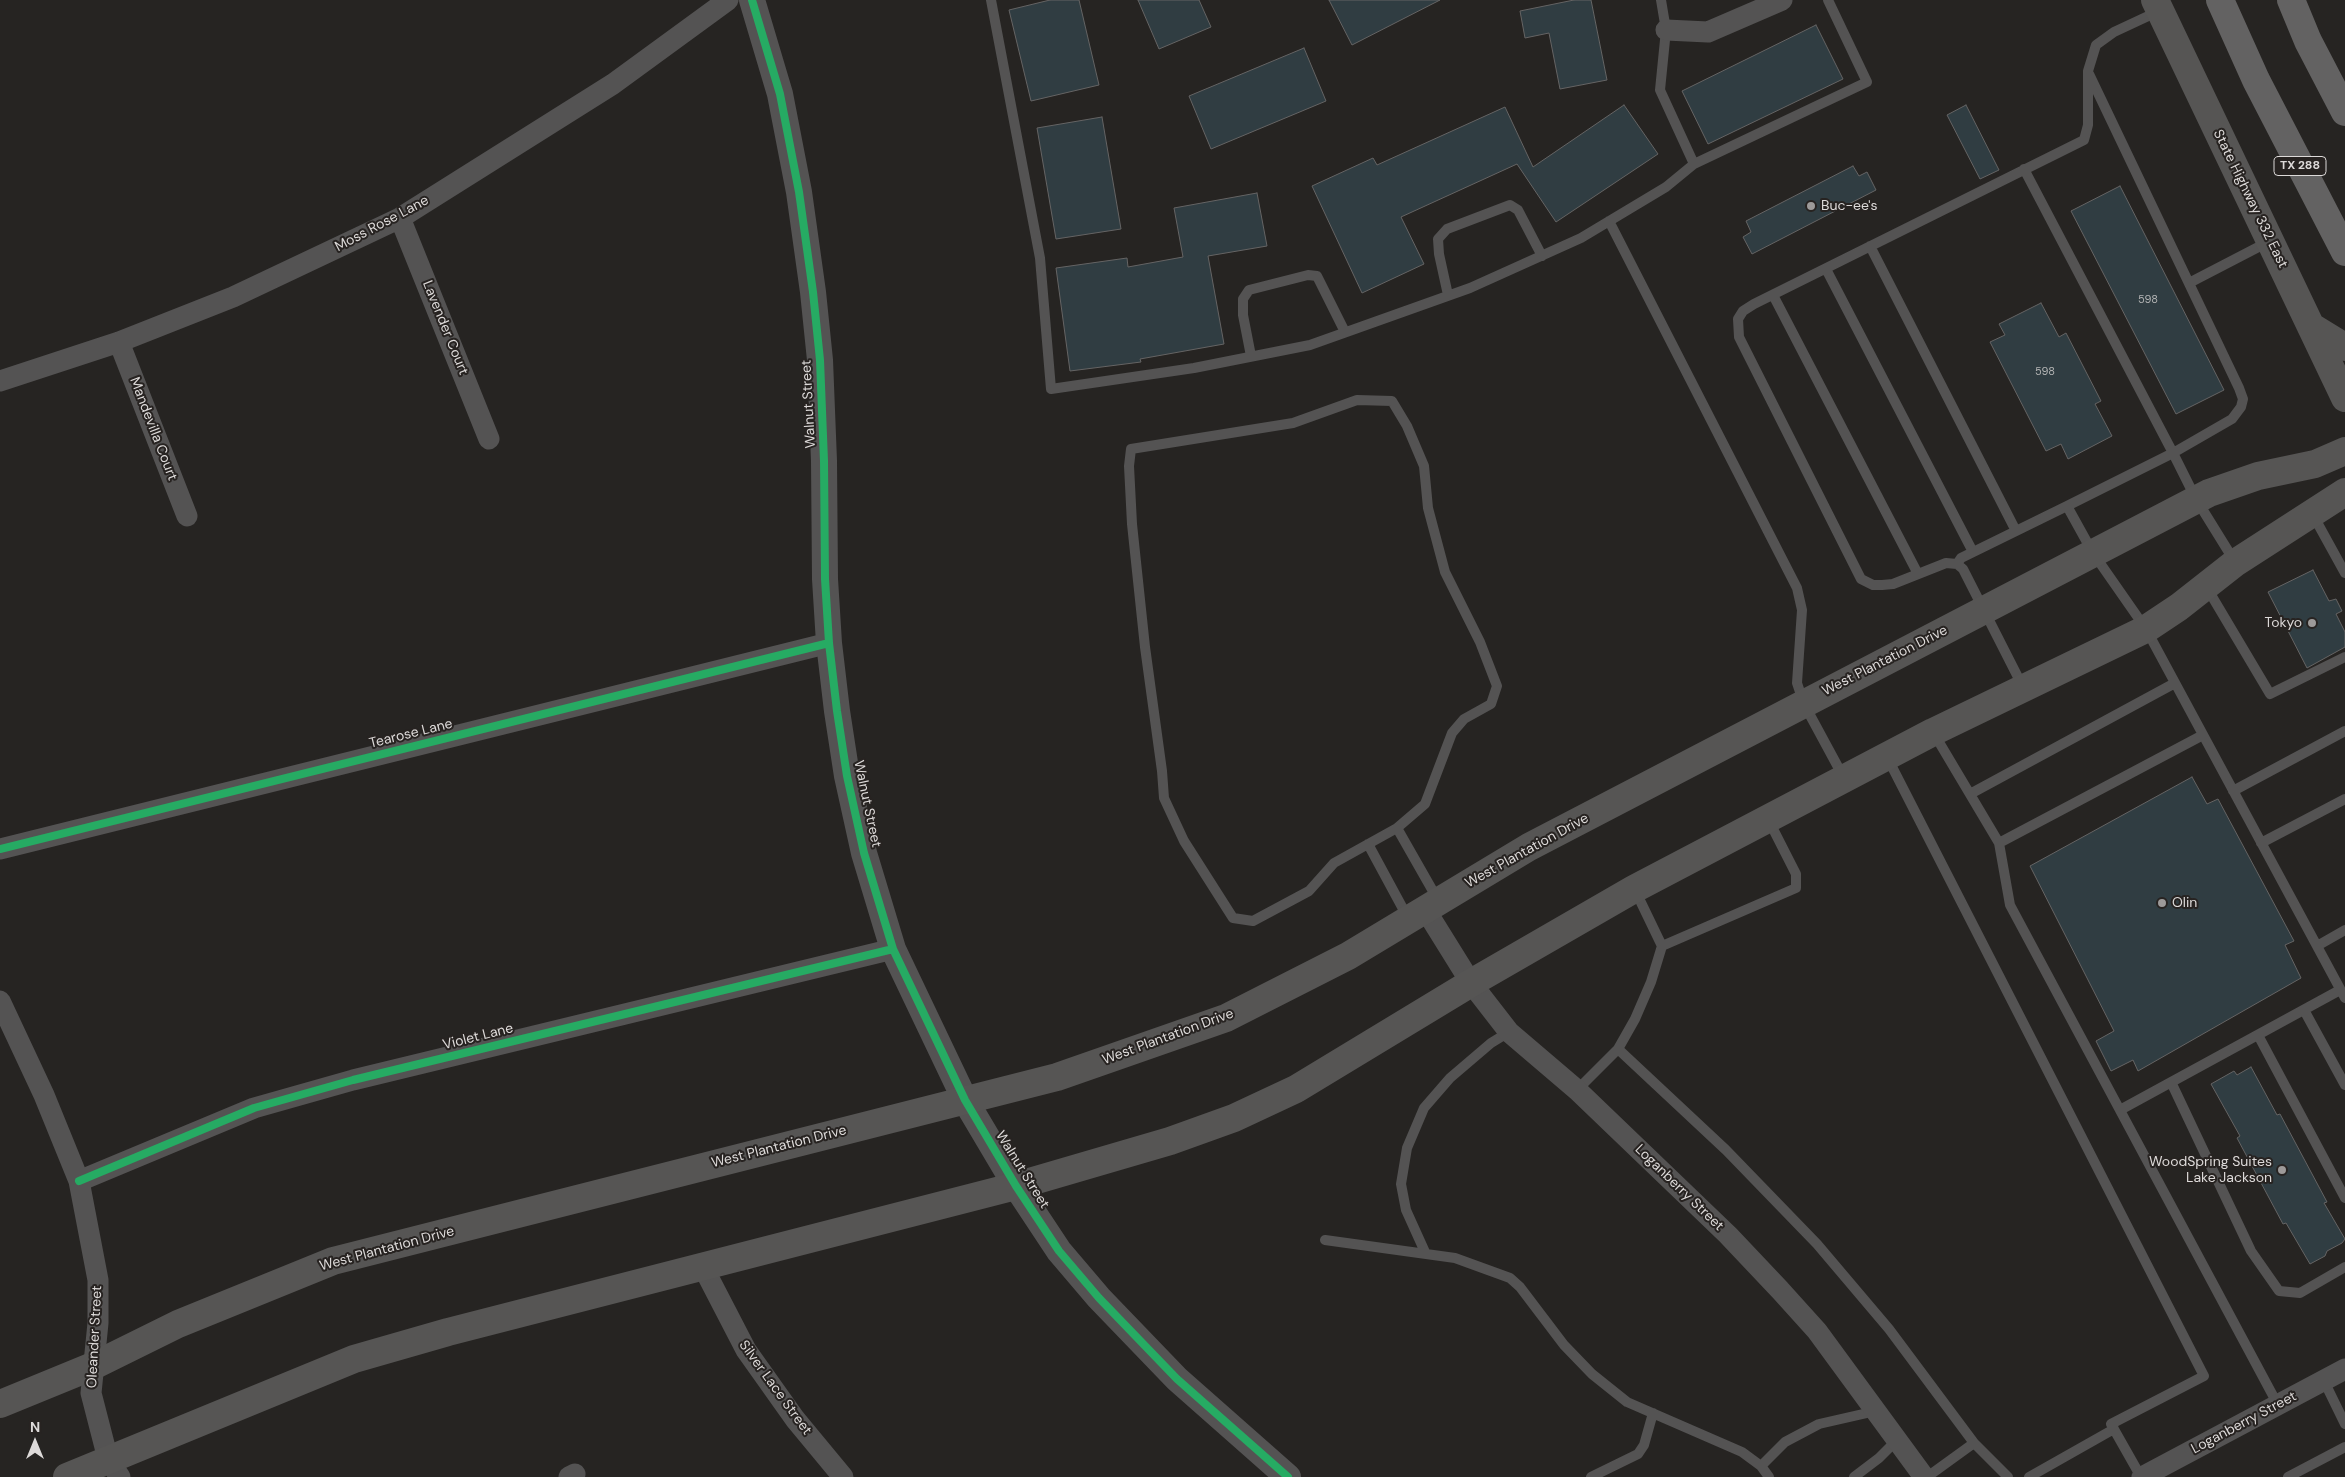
<!DOCTYPE html>
<html>
<head>
<meta charset="utf-8">
<style>
  body { margin:0 }
  #map { position:relative; width:2345px; height:1477px; overflow:hidden; background:#262422; font-family:"DM Sans",sans-serif }
  canvas { display:block }
  .north { position:absolute; left:10px; top:1417px; width:50px; height:50px; -webkit-text-stroke:4px #272321; paint-order:stroke; rotate:0deg; font-size:14px; font-weight:700; line-height:20px; text-align:center; color:#dddad9 }
  .north::after { content:''; display:block; margin:auto; width:18px; height:22px; background:#dddad9; clip-path:polygon(50% 0,100% 100%,50% 72%,0 100%) }
</style>
</head>
<body>
<div id="map">
<canvas width="2345" height="1477"></canvas>
<div class="north">N</div>
</div>
<script>
const context = document.querySelector('canvas').getContext('2d');
context.lineJoin = 'round';
function fillPath(path, color) {
  context.fillStyle = color;
  context.fill(path, 'evenodd');
}
function shape(rows) {
  const path = new Path2D();
  for (const r of rows) {
    path.moveTo(r[0], r[1]);
    for (let i = 2; i < r.length; i += 2) path.lineTo(r[i], r[i + 1]);
  }
  return path;
}
function trace(path, color, width, dash) {
  context.strokeStyle = color;
  context.lineWidth = width;
  context.lineCap = dash ? 'butt' : 'round';
  context.setLineDash(dash || []);
  context.stroke(path);
}
function drawText(font, color, halo, rows, align = 'center') {
  context.font = font + ' "DM Sans",sans-serif';
  context.lineWidth = 4;
  context.setLineDash([]);
  context.textBaseline = 'middle';
  context.strokeStyle = halo;
  context.fillStyle = color;
  for (const [text, x, y, turn = 0] of rows) {
    context.save();
    context.translate(x, y);
    context.rotate((+turn || 0) * Math.PI / 180);
    context.textAlign = isNaN(turn) ? turn : align;
    if (halo) context.strokeText(text, 0, 0);
    context.fillText(text, 0, 0);
    context.restore();
  }
}
const building = shape([
  [1050,0,1079,0,1099,85,1031,101,1009,10,1050,0],
  [1138,0,1199,0,1211,27,1159,49,1138,0],
  [1329,0,1440,0,1352,45,1329,0],
  [1574,0,1591,0,1607,80,1560,89,1549,33,1525,38,1520,11,1574,0],
  [1816,25,1843,79,1708,144,1682,91,1816,25],
  [1304,48,1326,101,1211,149,1189,96,1304,48],
  [1624,105,1658,154,1556,222,1517,164,1401,217,1424,264,1362,293,1312,186,1373,158,1377,165,1505,107,1533,167,1624,105],
  [1966,105,1999,170,1980,179,1947,115,1966,105],
  [1102,117,1121,229,1056,239,1037,128,1102,117],
  [1853,166,1859,176,1867,172,1876,190,1752,254,1743,237,1751,232,1746,221,1853,166],
  [2120,186,2224,390,2176,414,2071,211,2120,186],
  [1257,193,1267,246,1208,256,1224,344,1140,359,1141,362,1070,371,1056,268,1127,258,1128,267,1183,257,1174,208,1257,193],
  [2041,303,2059,337,2066,333,2101,401,2095,404,2112,436,2068,459,2061,444,2046,451,1990,342,2005,335,1999,324,2041,303],
  [2313,570,2329,601,2336,599,2342,611,2336,614,2345,632,2345,647,2307,668,2268,592,2313,570],
  [2192,777,2207,804,2218,799,2294,941,2285,945,2301,978,2138,1071,2133,1060,2111,1071,2096,1041,2114,1031,2030,866,2192,777],
  [2251,1067,2277,1115,2280,1114,2327,1202,2324,1203,2345,1239,2342,1243,2327,1251,2325,1256,2310,1264,2286,1223,2283,1224,2237,1138,2240,1136,2211,1084,2234,1071,2237,1075,2251,1067]
]);
const service = shape([
  [991,0,1040,258,1051,389,1194,368,1310,345,1470,288,1581,238,1666,187,1694,164,1867,82,1828,0],
  [1661,0,1666,30,1660,90,1694,164],
  [2024,169,2173,453,2232,419,2241,407,2243,399,2239,388,2089,74],
  [1609,221,1797,588,1802,610,1797,683,1804,704,1844,778],
  [1870,246,2016,531],
  [1826,269,1973,552],
  [2189,283,2270,241],
  [1448,295,1439,254,1438,239,1447,229,1510,205,1518,210,1542,256],
  [1773,295,1918,574],
  [1251,356,1243,315,1243,299,1249,290,1308,275,1317,276,1345,332],
  [2067,506,2173,453,2196,499,2235,562],
  [2313,515,2345,573],
  [1957,564,1961,558,2067,506,2093,553,2146,629,2345,998],
  [2207,588,2270,694,2345,657],
  [2023,687,1963,569,1957,564,1946,563,1893,584,1882,585,1873,585,1861,579,1739,337,1738,319,1743,311,1754,304,2084,140,2088,125,2088,71,2096,45,2114,32,2159,11],
  [1933,732,1999,843,2010,905,2278,1405],
  [1887,757,2204,1376,2111,1424,2141,1477],
  [2233,791,2345,731],
  [1970,794,2175,683],
  [1397,828,1334,863,1309,891,1253,921,1233,918,1184,841,1164,798,1162,771,1145,647,1132,524,1129,466,1131,449,1293,423,1357,400,1392,401,1407,426,1424,466,1428,508,1445,572,1480,642,1497,686,1491,704,1464,719,1452,733,1425,804,1397,828,1438,900],
  [1999,843,2203,735],
  [2261,843,2345,799],
  [1368,844,1408,918],
  [1635,890,1662,946,1796,888,1796,874,1768,819],
  [2317,946,2345,930],
  [2304,1010,2345,1085],
  [2258,1035,2345,1198],
  [1618,1049,1635,1019,1651,982,1662,946],
  [2171,1082,2251,1251,2279,1291,2300,1293,2345,1267],
  [1577,1090,1618,1049,1726,1150,1817,1244,1889,1329,1974,1443,2008,1477],
  [2120,1110,2340,990],
  [1325,1240,1455,1258,1510,1278,1520,1287,1564,1345,1592,1374,1627,1402,1742,1452,1761,1466,1769,1477],
  [1425,1252,1406,1210,1401,1184,1407,1148,1424,1108,1450,1078,1491,1043,1509,1032],
  [2324,1381,2345,1424],
  [1761,1466,1785,1442,1819,1424,1876,1411],
  [1591,1477,1638,1454,1644,1445,1653,1413],
  [1854,1477,1879,1458,1897,1440],
  [1927,1477,1974,1443],
  [2029,1477,2114,1429],
  [2288,1477,2345,1447]
]);
const minor = shape([
  [1666,30,1708,32,1782,0],
  [400,218,489,439],
  [119,342,187,516],
  [0,381,119,342,233,297,400,218,613,84,728,0],
  [0,849,829,643],
  [1425,909,1471,983,1509,1032,1577,1090,1728,1235,1780,1290,1817,1331,1924,1477],
  [0,1001,44,1095,79,1181,98,1280,98,1323,91,1393,108,1459,120,1477],
  [79,1181,254,1108,353,1080,893,949],
  [703,1267,746,1350,795,1419,843,1477],
  [569,1477,575,1474],
  [2142,1477,2345,1369]
]);
const tertiary = shape([
  [752,0,780,94,799,192,813,292,820,360,824,461,825,579,829,643,837,711,847,776,864,853,893,949,965,1100,1016,1186,1059,1251,1099,1298,1177,1379,1288,1477]
]);
const secondary = shape([
  [2155,0,2345,398],
  [2312,327,2345,347],
  [0,1404,93,1366,178,1324,333,1261,1057,1077,1226,1018,1348,956,1529,847,2209,493,2258,476,2315,464,2345,451],
  [67,1477,354,1359,448,1332,1016,1186,1170,1141,1234,1118,1296,1089,1471,983,1634,889,1933,732,2146,629,2179,607,2235,563,2345,492]
]);
const motorway = shape([
  [2220,0,2256,80,2345,252],
  [2291,0,2308,41,2345,112]
]);
const cycleway = shape([
  [752,0,780,94,799,192,813,292,820,360,824,461,825,579,829,643,837,711,847,776,864,853,893,949,965,1100,1016,1186,1059,1251,1099,1298,1177,1379,1288,1477],
  [0,849,829,643],
  [79,1181,254,1108,353,1080,893,949]
]);
const markers = [
  [1811,206,5,"#9d9a99"],
  [2312,623,5,"#9d9a99"],
  [2162,903,5,"#9d9a99"],
  [2282,1170,5,"#9d9a99"]
];
const numberNames = [
  ["598",2148,300],
  ["598",2045,372]
];
const shields = [
  [2300,166,52]
];
const shieldNames = [
  ["TX 288",2300,166]
];
const streetNames = [
  ["State Highway 332 East",2250,199,64],
  ["Moss Rose Lane",382,224,-28],
  ["Lavender Court",445,328,68],
  ["Walnut Street",809,404,-93],
  ["Mandevilla Court",153,429,69],
  ["West Plantation Drive",1885,661,-27],
  ["Tearose Lane",411,734,-14],
  ["Walnut Street",867,804,78],
  ["West Plantation Drive",1527,851,-29],
  ["Violet Lane",478,1037,-14],
  ["West Plantation Drive",1168,1037,-20],
  ["West Plantation Drive",779,1147,-14],
  ["Walnut Street",1022,1170,58],
  ["Loganberry Street",1679,1188,44],
  ["West Plantation Drive",387,1249,-15],
  ["Oleander Street",95,1337,-87],
  ["Silver Lace Street",775,1388,54],
  ["Loganberry Street",2244,1423,-28]
];
const poiNames = [
  ["Buc-ee's",1821,206],
  ["Tokyo",2302,623,"right"],
  ["Olin",2172,903],
  ["WoodSpring Suites",2272,1162,"right"],
  ["Lake Jackson",2272,1178,"right"]
];
fillPath(building, '#303d42');
trace(building, '#656464', 1);
trace(service, '#545353', 10);
trace(minor, '#545353', 21);
trace(tertiary, '#545353', 26);
trace(secondary, '#565554', 28);
trace(motorway, '#636262', 28);
trace(cycleway, '#26ab63', 8);
for (const [x, y, r, color] of markers) {
  const dot = new Path2D();
  dot.arc(x, y, r, 0, 2 * Math.PI);
  context.fillStyle = color;
  context.fill(dot);
  trace(dot, '#272321', 2);
}
drawText('11px', '#b2b3b3', null, numberNames);
for (const [x, y, w] of shields) {
  const box = new Path2D();
  box.roundRect(x - w / 2, y - 9.5, w, 19, 4);
  context.fillStyle = '#272321';
  context.fill(box);
  trace(box, '#dddad9', 1);
}
drawText('bold 12px', '#dddad9', null, shieldNames);
drawText('14px', '#dddad9', '#272321', streetNames);
drawText('14px', '#dddad9', '#272321', poiNames, 'left');
</script>
</body>
</html>
